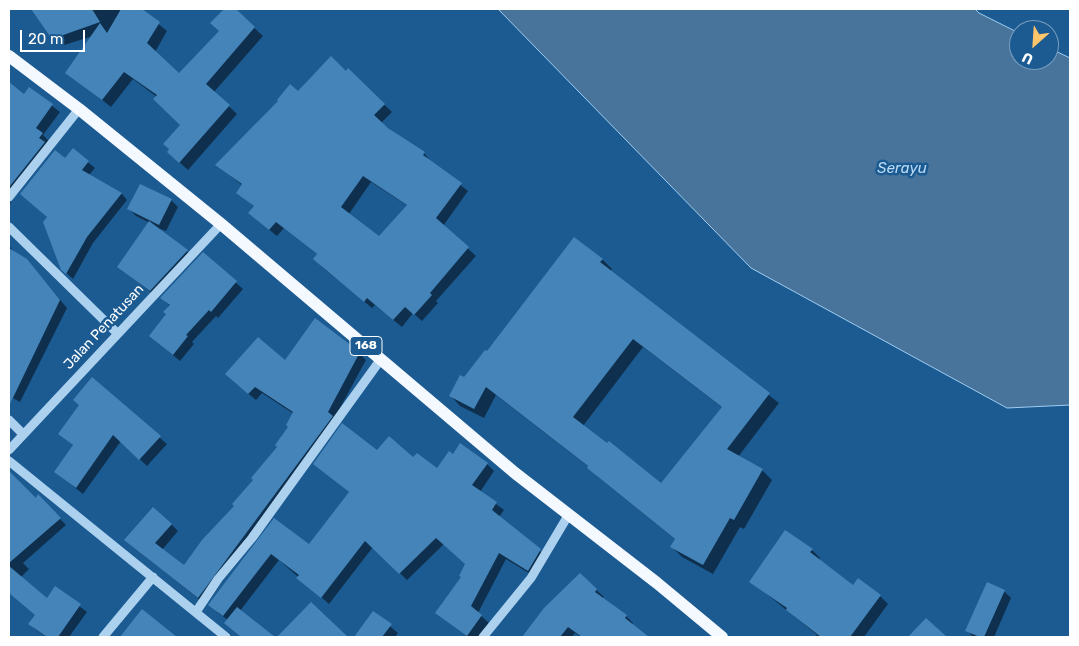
<!DOCTYPE html>
<html>
<head>
<meta charset="utf-8">
<style>
  body { margin:0 }
  #map { position:relative; width:1079px; height:646px; overflow:hidden; background:#1c5b92; font-family:Rubik,sans-serif }
  canvas { display:block }
  .frame { position:absolute; inset:0; border:10px solid #fff; pointer-events:none }
  .north { position:absolute; left:1009px; top:20px; width:50px; height:50px; box-sizing:border-box; background:#1c5b92; border:1px solid #779dbe; border-radius:50%; rotate:206deg; font-size:14px; font-weight:700; line-height:20px; text-align:center; color:#fff }
  .north::after { content:''; display:block; margin:auto; width:18px; height:22px; background:#ffc56a; clip-path:polygon(50% 0,100% 100%,50% 72%,0 100%) }
  .scale { position:absolute; left:20px; top:30px; width:65px; height:22px; box-sizing:border-box; border:2px solid #fff; border-top:0; padding-left:6px; font-size:15px; line-height:18px; white-space:nowrap; color:#fff; -webkit-text-stroke:4px #1c5b92; paint-order:stroke }
</style>
</head>
<body>
<div id="map">
<canvas width="1079" height="646"></canvas>
<div class="frame"></div>
<div class="north">U</div>
<div class="scale">20 m</div>
</div>
<script>
const context = document.querySelector('canvas').getContext('2d');
context.lineJoin = 'round';
function fillPath(path, color) {
  context.fillStyle = color;
  context.fill(path, 'evenodd');
}
function shape(rows) {
  const path = new Path2D();
  for (const r of rows) {
    path.moveTo(r[0], r[1]);
    for (let i = 2; i < r.length; i += 2) path.lineTo(r[i], r[i + 1]);
  }
  return path;
}
function trace(path, color, width, dash) {
  context.strokeStyle = color;
  context.lineWidth = width;
  context.lineCap = dash ? 'butt' : 'round';
  context.setLineDash(dash || []);
  context.stroke(path);
}
function drawText(font, color, halo, rows, align = 'center') {
  context.font = font + ' Rubik,sans-serif';
  context.lineWidth = 5;
  context.setLineDash([]);
  context.textBaseline = 'middle';
  context.strokeStyle = halo;
  context.fillStyle = color;
  for (const [text, x, y, turn = 0] of rows) {
    context.save();
    context.translate(x, y);
    context.rotate((+turn || 0) * Math.PI / 180);
    context.textAlign = isNaN(turn) ? turn : align;
    if (halo) context.strokeText(text, 0, 0);
    context.fillText(text, 0, 0);
    context.restore();
  }
}
const water = shape([
  [498,9,975,9,979,13,1019,33,1019,60,1049,60,1049,48,1070,58,1070,405,1007,408,751,268,498,9]
]);
const shadow = shape([
  [34,9,140,9,167,31,155,52,179,75,220,31,212,23,226,9,234,9,263,36,214,92,237,114,188,170,177,160,182,125,157,97,133,79,111,107,67,72,93,36,61,46,53,38],
  [348,70,392,112,381,123,424,153,431,162,468,191,443,226,476,256,436,301,438,303,422,321,413,313,402,327,375,305,372,308,322,267,318,255,284,228,277,236,257,220,255,207,238,193,243,186,217,165,298,92,339,107],
  [371,182,408,206,379,238,349,214],
  [9,84,25,96,30,89,60,112,43,135,49,141,11,200,9,209],
  [73,150,95,168,89,175,122,194,127,200,93,243,73,279,62,269,48,217,66,160],
  [171,200,178,207,166,231,157,228,194,257,157,297,118,267,150,223,136,216,129,209],
  [9,245,15,254,33,268,67,308,20,402,13,398,10,403],
  [203,254,243,289,218,318,216,316,192,342,194,344,180,361,150,336,168,314,170,306,162,298],
  [602,259,612,269,610,272,779,403,738,457,762,470,772,480,744,529,740,527,713,574,682,557,672,547,676,540,598,477,589,467,496,395,484,418,460,406,451,396,487,353],
  [643,347,723,408,661,485,583,426],
  [359,353,366,360,334,419,338,423,205,604,132,546,171,524,178,531,162,550,184,566,236,506,279,448,294,414,262,393,256,400,233,381,285,362],
  [92,379,167,444,147,466,121,441,83,494,55,472,74,446,59,434,80,405],
  [377,452,414,459,437,470,454,456,487,464,494,471,480,492,504,510,499,517,547,557,535,577,506,559,478,613,489,623,478,637,469,637,437,613,462,577,467,564,444,544,407,580,373,547,329,604,279,560,240,611,268,635,266,637,241,637,225,623,228,620,217,612,275,519,309,546,350,493,315,464],
  [9,473,36,500,38,496,66,525,23,563,29,569,21,577,47,600,55,588,87,612,69,637,46,637,36,630,30,624,36,615,9,592],
  [812,550,820,558,819,560,853,586,880,596,888,604,864,637,815,637,817,635,751,581],
  [580,575,604,597,602,599,626,616,633,623,632,625,647,637,581,637,575,633,572,637,531,637,527,633],
  [1004,591,1011,598,994,637,973,637,967,630],
  [311,604,345,637,279,637],
  [143,611,175,637,122,637],
  [373,612,398,633,395,637,355,637]
]);
const building = shape([
  [31,9,92,9,100,22,52,39],
  [121,9,142,9,160,22,147,43,179,73,219,31,210,23,224,9,236,9,255,27,206,84,230,105,179,163,167,152,169,149,163,144,180,125,153,99,157,95,124,72,102,100,65,73,100,23,107,33],
  [331,56,346,71,348,68,385,104,374,115,388,128,425,152,423,155,462,183,436,218,469,247,430,293,432,295,414,315,405,307,393,320,367,298,364,302,313,259,317,254,276,222,269,230,248,213,254,206,236,193,242,184,215,165,278,101,277,100,290,84,298,91],
  [363,176,407,205,379,236,341,207],
  [9,82,24,94,29,87,53,104,36,128,43,133,39,138,45,142,10,186],
  [73,148,89,161,82,170,122,193,87,237,66,274,61,270,43,222,47,217,20,194,55,150,65,158],
  [140,184,172,199,159,225,127,209],
  [149,221,188,250,150,291,117,267],
  [574,237,603,259,600,262,770,393,727,449,763,469,734,520,730,518,703,565,670,547,675,539,587,468,588,466,486,387,474,409,449,396,460,375,464,377,485,350,487,351],
  [633,339,722,407,661,483,609,441,607,443,573,417],
  [9,248,27,259,60,300,9,406],
  [203,252,237,281,211,312,209,310,186,335,188,336,173,355,149,336,166,314,163,312,170,305,160,298],
  [315,318,360,352,328,412,333,416,198,598,124,540,153,507,172,524,155,543,184,565,202,540,234,506,232,504,253,480,251,478,277,447,275,445,288,427,286,425,293,412,255,387,248,394,225,374,258,337,285,360],
  [92,377,161,436,139,460,113,435,76,488,54,472,73,445,58,434,79,405,73,400],
  [342,423,377,450,389,436,413,457,417,453,437,468,449,451,453,454,460,443,488,463,472,485,497,502,492,510,541,549,528,571,499,553,471,606,482,615,467,636,435,613,461,577,459,576,465,564,436,538,399,574,365,541,321,598,296,578,299,575,271,554,223,616,208,605,274,518,309,544,349,492,313,464],
  [9,471,36,498,38,494,61,518,9,563],
  [785,530,813,549,810,552,853,585,858,578,881,595,850,637,821,637,786,610,787,608,749,582],
  [9,566,47,598,55,586,81,604,58,637,47,637,28,624,35,615,9,593],
  [580,573,597,589,595,592,627,615,625,618,649,637,582,637,568,627,560,637,522,637,544,608],
  [987,582,1005,590,984,637,980,637,965,631],
  [311,602,348,637,277,637],
  [237,607,275,637,241,637,224,623],
  [142,609,177,637,120,637],
  [373,611,392,624,382,637,354,637],
  [926,618,947,637,908,637]
]);
const minor = shape([
  [9,197,79,109],
  [9,227,117,333],
  [9,420,23,434],
  [9,450,221,224],
  [9,461,226,637],
  [196,612,218,579,252,538,381,359],
  [103,637,153,577],
  [483,637,531,578,569,514]
]);
const major = shape([
  [9,56,79,109,221,224,515,473,657,583,722,637]
]);
const shields = [
  [366,346,32]
];
const shieldNames = [
  ["168",366,346]
];
const streetNames = [
  ["Jalan Penatusan",104,327,-47]
];
const waterNames = [
  ["Serayu",902,169]
];
fillPath(water, '#48749b');
trace(water, '#9fcdf1', 1);
fillPath(shadow, '#0007');
fillPath(building, '#4484b9');
trace(minor, '#acd1ef', 9);
trace(major, '#f4f9ff', 12);
for (const [x, y, w] of shields) {
  const box = new Path2D();
  box.roundRect(x - w / 2, y - 9.5, w, 19, 4);
  context.fillStyle = '#1c5b92';
  context.fill(box);
  trace(box, '#fff', 1);
}
drawText('bold 12px', '#fff', null, shieldNames);
drawText('14px', '#fff', '#1c5b92', streetNames);
drawText('italic 15px', '#b8daf5', '#1c5b92', waterNames);
</script>
</body>
</html>
